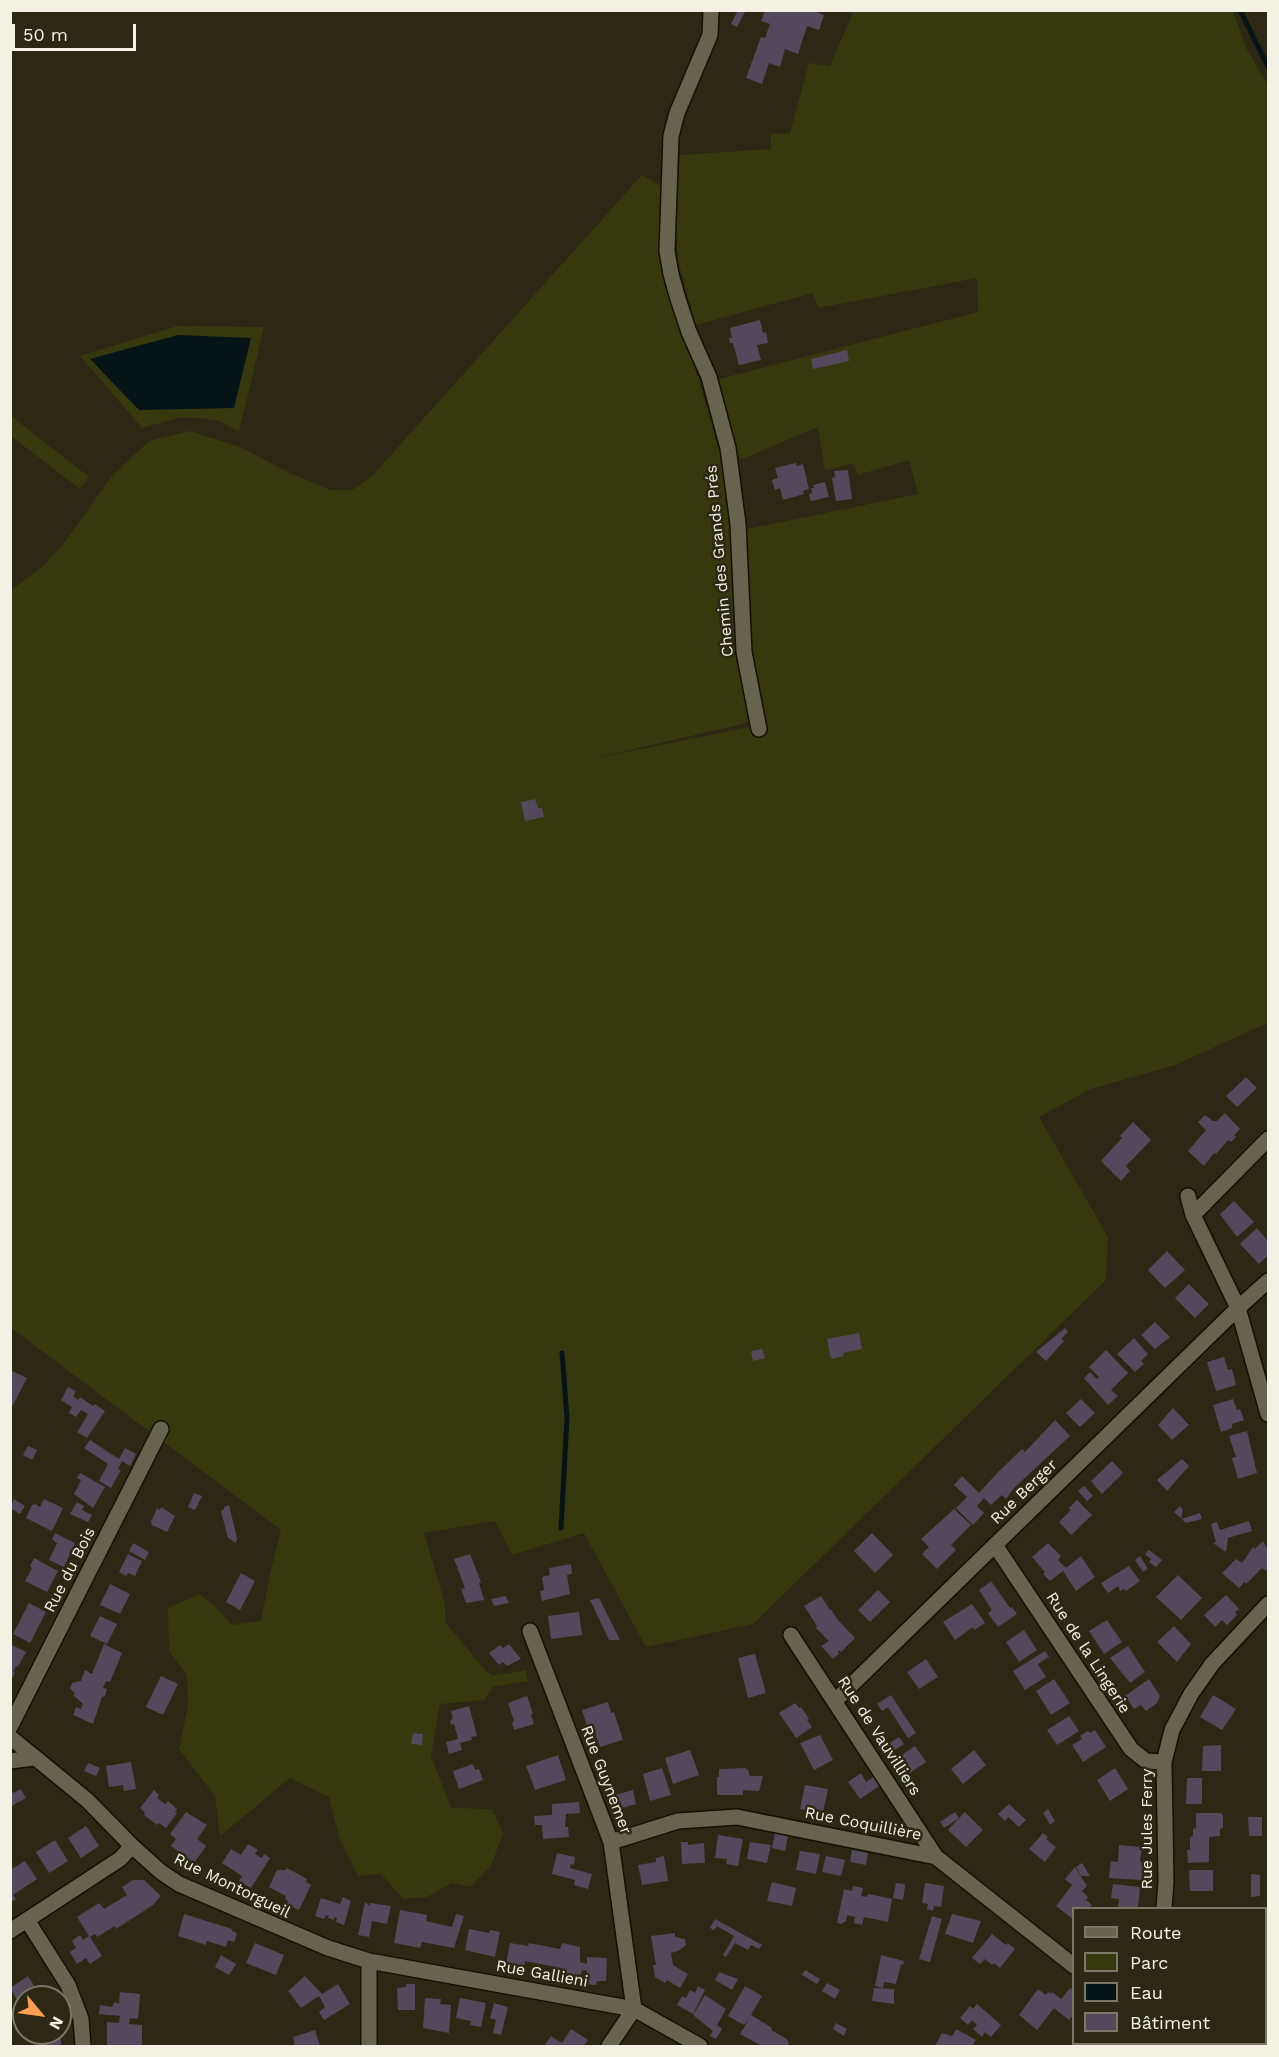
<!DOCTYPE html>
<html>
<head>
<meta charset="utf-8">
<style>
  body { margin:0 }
  #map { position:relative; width:1279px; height:2057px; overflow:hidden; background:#2c2813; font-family:"Work Sans",sans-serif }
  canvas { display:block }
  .frame { position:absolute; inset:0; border:12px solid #f3f1e4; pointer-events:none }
  .legend { position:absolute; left:1072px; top:1907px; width:195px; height:138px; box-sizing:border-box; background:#2c2813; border:2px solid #7c7867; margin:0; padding:8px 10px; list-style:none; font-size:18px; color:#f3f1e4 }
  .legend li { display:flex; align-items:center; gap:12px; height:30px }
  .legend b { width:30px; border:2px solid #7c7867 }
  .north { position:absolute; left:12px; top:1985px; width:60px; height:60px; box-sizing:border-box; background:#2c2813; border:2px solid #7c7867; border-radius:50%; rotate:119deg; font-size:16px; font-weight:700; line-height:24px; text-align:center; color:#f3f1e4 }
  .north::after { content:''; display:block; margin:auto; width:21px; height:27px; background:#fb9e50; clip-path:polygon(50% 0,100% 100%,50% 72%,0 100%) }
  .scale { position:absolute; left:12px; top:24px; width:124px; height:27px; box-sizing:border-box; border:3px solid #f3f1e4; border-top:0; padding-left:8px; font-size:18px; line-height:21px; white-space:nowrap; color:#f3f1e4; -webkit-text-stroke:4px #2c2813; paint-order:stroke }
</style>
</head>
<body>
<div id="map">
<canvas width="1279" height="2057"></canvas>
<div class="frame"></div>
<ul class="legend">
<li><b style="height:8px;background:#67634d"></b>Route</li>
<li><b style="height:16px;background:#36390e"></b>Parc</li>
<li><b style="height:16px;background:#071417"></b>Eau</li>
<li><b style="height:16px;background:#53495d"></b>Bâtiment</li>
</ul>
<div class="north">N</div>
<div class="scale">50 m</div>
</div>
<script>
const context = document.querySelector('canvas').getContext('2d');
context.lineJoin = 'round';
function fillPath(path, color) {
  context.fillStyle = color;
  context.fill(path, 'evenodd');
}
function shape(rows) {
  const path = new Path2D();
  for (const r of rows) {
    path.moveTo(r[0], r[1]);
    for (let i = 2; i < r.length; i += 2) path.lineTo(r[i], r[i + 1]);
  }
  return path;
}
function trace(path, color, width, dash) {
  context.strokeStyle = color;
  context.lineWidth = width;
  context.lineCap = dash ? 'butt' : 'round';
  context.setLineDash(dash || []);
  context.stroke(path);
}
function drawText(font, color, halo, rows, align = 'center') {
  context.font = font + ' "Work Sans",sans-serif';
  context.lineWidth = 5;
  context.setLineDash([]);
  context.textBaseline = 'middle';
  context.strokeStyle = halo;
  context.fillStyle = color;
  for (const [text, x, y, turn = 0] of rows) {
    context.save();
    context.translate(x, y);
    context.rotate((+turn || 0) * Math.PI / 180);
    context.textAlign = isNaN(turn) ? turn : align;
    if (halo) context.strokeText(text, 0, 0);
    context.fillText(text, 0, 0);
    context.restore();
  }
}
const green = shape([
  [843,11,1233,11,1246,48,1268,85,1268,1023,1175,1065,1091,1089,1039,1117,1108,1237,1106,1280,753,1624,646,1647,584,1533,512,1555,495,1521,424,1533,445,1604,445,1622,485,1670,493,1676,526,1670,528,1681,493,1687,484,1700,440,1704,431,1756,451,1808,492,1809,503,1833,491,1866,470,1887,452,1883,427,1897,403,1899,381,1874,358,1876,340,1840,329,1797,290,1778,220,1836,215,1796,179,1749,188,1706,187,1675,169,1651,168,1608,199,1594,214,1605,232,1625,261,1621,270,1574,281,1530,11,1328,11,590,43,566,65,542,112,476,149,441,190,431,240,447,292,474,331,490,352,490,372,476,642,175,663,187,670,282,732,495,734,628,753,720,743,724,586,760,760,725,742,572,747,529,918,494,909,460,858,475,853,463,825,471,818,427,740,460,719,379,978,312,977,278,818,308,813,293,696,325,678,261,675,215,680,155,771,149,771,134,790,133,809,63,830,66,853,13],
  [177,326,264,327,239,432,220,421,200,418,181,417,142,428,80,356],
  [11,416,89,477,80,489,11,436]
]);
const water = shape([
  [178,335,251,338,234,408,139,410,90,359]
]);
const stream = shape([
  [1240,10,1268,67],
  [561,1528,567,1418,562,1353]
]);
const building = shape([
  [738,10,746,10,737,27,731,24],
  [765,10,811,10,824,15,819,30,807,26,798,54,785,49,780,67,769,63,762,84,746,78,761,37,765,38,770,24,761,21],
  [760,320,763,333,766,332,768,343,757,345,761,360,739,365,733,343,730,343,729,338,732,338,730,328],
  [847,350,849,361,813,369,811,359],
  [796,463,797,466,803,464,809,489,803,491,804,494,783,500,780,488,775,490,772,480,778,478,775,468],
  [848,470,852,499,836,501,832,478,835,477,834,471],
  [825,482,829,497,811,501,809,494,812,493,811,488,814,488,813,485],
  [535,799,538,808,542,808,544,817,525,821,521,802],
  [1246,1077,1257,1088,1237,1107,1226,1096],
  [1225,1113,1240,1129,1234,1135,1236,1137,1231,1142,1228,1140,1216,1154,1214,1153,1204,1166,1188,1151,1206,1130,1198,1122,1205,1115,1213,1121,1217,1121],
  [1133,1122,1151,1140,1126,1166,1130,1171,1121,1181,1101,1161,1122,1138,1120,1136],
  [1234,1201,1254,1222,1237,1237,1220,1214],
  [1257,1228,1267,1240,1268,1238,1268,1255,1259,1264,1240,1244],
  [1167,1251,1185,1270,1165,1288,1148,1270],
  [1189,1284,1209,1304,1195,1318,1175,1298],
  [1155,1322,1170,1337,1155,1349,1141,1335],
  [1065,1328,1068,1332,1061,1339,1064,1341,1046,1361,1036,1352],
  [859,1333,862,1349,843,1353,844,1356,831,1359,827,1339],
  [1134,1338,1148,1354,1141,1361,1144,1364,1135,1372,1117,1354],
  [762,1349,765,1358,753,1361,751,1351],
  [1106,1350,1128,1373,1111,1390,1118,1396,1108,1405,1084,1378,1090,1372,1097,1379,1099,1377,1089,1367],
  [1224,1357,1228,1370,1232,1369,1236,1385,1216,1391,1207,1362],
  [10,1370,27,1378,13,1405,10,1404],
  [68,1387,76,1391,73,1396,78,1400,80,1397,93,1406,95,1404,105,1411,87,1438,77,1432,88,1414,81,1410,76,1417,69,1413,72,1407,61,1400],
  [1081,1399,1095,1413,1080,1427,1066,1413],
  [1233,1399,1237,1410,1240,1409,1244,1420,1232,1424,1232,1428,1221,1432,1213,1405],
  [1173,1408,1189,1425,1172,1440,1158,1425],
  [1055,1420,1070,1436,1014,1488,1006,1499,1002,1495,991,1505,984,1498,977,1506,984,1513,973,1525,956,1508,967,1497,954,1485,962,1476,979,1493,998,1472,1022,1449,1025,1452],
  [1247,1431,1257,1473,1238,1479,1232,1458,1236,1457,1229,1436],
  [90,1440,119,1459,125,1448,136,1454,130,1466,122,1461,118,1469,121,1470,111,1488,99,1481,108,1464,84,1448],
  [28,1446,37,1450,32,1460,23,1455],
  [1182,1459,1189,1466,1167,1491,1157,1480],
  [1112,1461,1123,1473,1102,1494,1091,1481],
  [80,1473,105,1487,93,1508,74,1494,81,1480,77,1478],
  [1084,1486,1093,1496,1087,1501,1078,1491],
  [194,1493,202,1496,195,1510,188,1507],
  [14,1499,25,1506,20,1514,10,1508],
  [44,1499,63,1508,52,1531,26,1518,32,1505,35,1504,40,1507],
  [1077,1500,1092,1515,1071,1535,1059,1522,1071,1510,1069,1508],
  [77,1502,84,1506,82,1510,92,1515,88,1522,70,1514],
  [229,1505,237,1538,236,1543,228,1538,221,1511,224,1509,224,1507],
  [1180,1506,1183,1510,1181,1519,1200,1513,1202,1519,1186,1523,1174,1512],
  [161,1507,175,1516,167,1532,152,1525,151,1522,157,1508,160,1510],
  [954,1509,971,1525,951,1545,956,1550,937,1569,922,1554,929,1547,921,1539],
  [1249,1521,1252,1531,1228,1538,1226,1552,1213,1543,1216,1542,1211,1524,1217,1522,1220,1530],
  [55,1533,75,1543,64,1567,49,1560,57,1543,52,1539],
  [872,1533,893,1555,875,1573,854,1551],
  [1263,1541,1268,1550,1268,1567,1266,1571,1262,1568,1246,1584,1244,1582,1239,1588,1222,1573,1236,1559,1242,1563,1253,1547,1255,1549],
  [133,1543,149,1552,145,1560,129,1551],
  [1048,1543,1061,1556,1058,1560,1066,1568,1081,1556,1095,1577,1076,1591,1063,1571,1050,1581,1043,1574,1045,1572,1032,1557],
  [1149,1550,1162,1560,1156,1567,1149,1562,1151,1559,1145,1554],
  [128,1554,142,1561,135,1576,128,1573,126,1576,119,1572],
  [470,1554,481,1582,479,1583,484,1600,466,1603,461,1589,465,1588,454,1559],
  [1140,1556,1148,1569,1143,1572,1135,1560],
  [34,1558,58,1571,47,1592,25,1581,32,1568,30,1566],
  [571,1564,572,1574,567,1575,570,1594,542,1601,540,1591,544,1590,542,1577,550,1575,549,1568],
  [1129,1566,1140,1581,1126,1591,1124,1589,1120,1591,1118,1586,1108,1593,1101,1583],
  [241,1573,255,1581,240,1610,226,1602],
  [1178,1575,1202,1598,1181,1620,1156,1597],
  [991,1581,1010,1608,1012,1607,1017,1614,998,1627,988,1613,992,1610,979,1590],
  [110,1584,130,1594,120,1614,100,1605],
  [878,1590,890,1602,870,1622,858,1610],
  [1226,1595,1239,1609,1235,1612,1237,1615,1227,1625,1222,1620,1215,1627,1204,1615],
  [506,1596,509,1603,494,1606,491,1599],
  [821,1596,830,1610,831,1609,837,1619,855,1638,841,1652,839,1650,838,1652,839,1654,833,1659,821,1646,829,1641,816,1628,817,1626,804,1606],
  [599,1598,620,1640,609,1640,590,1600],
  [29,1603,46,1612,30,1643,13,1634],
  [972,1604,985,1623,974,1630,973,1627,955,1640,943,1622],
  [579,1612,582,1635,551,1639,548,1616],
  [100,1616,117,1624,107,1644,90,1636],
  [1107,1620,1122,1642,1104,1654,1089,1631],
  [1174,1626,1191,1644,1177,1662,1157,1642],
  [1024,1630,1037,1650,1019,1662,1006,1642],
  [10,1644,26,1652,18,1667,16,1666,13,1672,15,1673,10,1682],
  [104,1644,122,1653,110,1682,106,1681,103,1688,107,1689,105,1696,102,1697,93,1724,73,1715,76,1707,81,1709,83,1704,73,1695,75,1694,70,1688,72,1683,81,1681,85,1670,92,1674],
  [509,1644,521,1659,507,1666,503,1662,499,1665,489,1653,500,1645,503,1648],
  [1128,1646,1145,1672,1130,1683,1110,1658],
  [1045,1651,1049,1657,1038,1664,1046,1677,1025,1690,1013,1671],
  [755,1654,766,1693,748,1698,738,1658],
  [926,1659,938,1677,919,1689,907,1672],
  [161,1676,178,1684,163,1715,146,1707],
  [1054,1679,1070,1703,1051,1715,1036,1691],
  [1149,1679,1160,1696,1157,1703,1146,1711,1141,1705,1134,1709,1125,1696],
  [891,1695,916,1733,908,1738,888,1707,882,1711,877,1704],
  [1213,1695,1236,1709,1222,1730,1200,1717],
  [527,1696,533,1714,531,1715,534,1724,514,1730,512,1723,514,1721,508,1703],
  [608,1702,611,1713,614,1712,623,1740,600,1747,594,1730,589,1732,582,1710],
  [795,1703,799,1708,801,1707,809,1719,807,1720,812,1727,796,1738,779,1713],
  [469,1706,477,1736,471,1737,472,1740,460,1743,462,1750,449,1754,446,1742,458,1739,454,1724,451,1725,450,1720,453,1719,451,1711],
  [1069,1716,1079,1731,1057,1745,1047,1730],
  [1095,1730,1106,1747,1083,1762,1072,1745,1082,1739,1080,1736,1088,1731,1090,1733],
  [413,1733,423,1734,422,1745,411,1744],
  [820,1735,833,1760,814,1770,800,1743],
  [899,1737,904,1744,890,1753,885,1746],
  [1221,1745,1221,1771,1202,1771,1203,1746],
  [915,1746,926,1762,910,1773,899,1757],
  [690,1750,699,1775,673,1784,665,1758],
  [974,1750,986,1765,963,1784,951,1769],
  [558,1755,566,1780,535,1790,526,1766],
  [131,1762,136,1789,124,1791,123,1785,109,1787,106,1766],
  [88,1763,100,1768,96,1776,84,1771],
  [473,1764,475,1770,479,1769,483,1780,459,1789,453,1771],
  [662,1768,671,1795,650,1801,643,1774],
  [745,1768,748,1770,750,1776,763,1776,759,1791,743,1790,743,1795,717,1795,717,1777,719,1777,719,1769],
  [1115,1768,1128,1789,1110,1801,1097,1780],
  [861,1773,866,1782,875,1776,881,1785,860,1799,848,1782],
  [1187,1778,1202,1778,1202,1804,1186,1804],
  [805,1785,828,1789,823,1813,800,1809],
  [10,1789,13,1793,21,1789,26,1798,10,1807],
  [154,1790,159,1795,157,1798,165,1804,168,1801,177,1809,175,1812,177,1813,166,1828,159,1823,157,1825,144,1815,145,1813,140,1808],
  [633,1790,636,1804,619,1809,615,1795],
  [579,1802,580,1813,566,1814,565,1827,568,1827,569,1837,543,1839,542,1825,535,1825,534,1816,552,1815,552,1804],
  [1009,1804,1026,1820,1019,1827,1008,1817,1005,1821,998,1814],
  [1048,1809,1055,1821,1050,1825,1043,1813],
  [186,1812,207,1825,197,1839,206,1846,194,1863,171,1846,176,1839,170,1834],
  [955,1812,959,1818,944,1828,940,1822],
  [965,1812,983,1830,966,1847,948,1830],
  [1196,1813,1221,1813,1223,1815,1223,1828,1220,1829,1220,1836,1209,1837,1209,1862,1188,1863,1187,1850,1190,1850,1190,1837,1193,1836,1193,1829,1196,1828],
  [1248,1817,1262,1817,1262,1836,1249,1836],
  [86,1826,99,1846,81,1858,68,1838],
  [775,1833,788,1836,785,1851,772,1848],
  [1043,1833,1048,1837,1046,1839,1056,1847,1045,1862,1029,1849],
  [718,1835,743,1839,738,1866,726,1864,727,1859,715,1858],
  [55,1840,68,1861,49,1873,36,1852],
  [681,1842,688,1842,688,1845,704,1843,705,1863,682,1864],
  [750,1842,771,1845,767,1863,747,1859],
  [248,1844,258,1850,255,1854,262,1858,264,1854,270,1858,251,1888,239,1881,242,1876,222,1863,231,1849,241,1855],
  [1119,1845,1142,1847,1140,1862,1143,1862,1142,1880,1109,1878,1111,1861,1118,1862],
  [852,1850,868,1853,866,1865,850,1862],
  [800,1851,820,1854,816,1874,796,1870],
  [557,1853,575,1857,574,1865,571,1864,570,1868,592,1874,588,1889,574,1885,575,1880,552,1874],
  [664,1856,668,1881,642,1885,638,1865,656,1862,656,1858],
  [826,1856,845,1860,841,1876,822,1872],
  [25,1861,37,1879,13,1895,16,1899,10,1903,10,1870],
  [1082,1863,1090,1876,1081,1876,1076,1867],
  [1075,1867,1087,1886,1082,1891,1088,1897,1086,1900,1092,1905,1089,1908,1074,1908,1074,1920,1056,1906,1072,1885,1065,1879],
  [287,1868,307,1879,306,1882,311,1885,299,1910,286,1904,288,1901,285,1899,286,1896,269,1887,277,1870,285,1870],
  [1189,1870,1213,1870,1213,1891,1190,1891],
  [1251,1874,1260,1875,1260,1896,1251,1897],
  [133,1880,144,1880,161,1896,153,1905,116,1929,115,1926,97,1937,95,1934,90,1937,102,1956,90,1964,86,1958,77,1964,70,1952,76,1948,72,1941,80,1935,83,1940,89,1936,77,1917,99,1903,104,1909,127,1895,122,1887],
  [772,1882,796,1888,792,1906,767,1901],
  [896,1883,904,1884,905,1886,903,1900,893,1898],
  [925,1883,944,1886,941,1907,934,1906,933,1911,927,1909,928,1904,922,1903],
  [1113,1884,1140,1887,1138,1908,1118,1908,1119,1899,1111,1898],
  [853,1886,863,1888,861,1896,867,1897,868,1894,892,1899,888,1922,864,1917,862,1925,854,1923,855,1917,847,1915,846,1921,841,1924,837,1923,844,1889,852,1891],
  [343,1897,351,1901,344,1925,336,1922,337,1918,334,1917,334,1920,328,1918,329,1916,326,1915,324,1919,315,1916,321,1898,340,1904],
  [365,1902,370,1906,370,1903,391,1906,387,1924,372,1921,369,1937,358,1935],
  [400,1910,427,1915,426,1921,452,1927,456,1914,464,1916,454,1948,422,1942,420,1948,394,1943],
  [184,1914,232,1929,232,1931,237,1933,234,1942,228,1940,226,1947,207,1941,206,1945,178,1936],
  [952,1914,981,1921,973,1943,945,1934],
  [932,1916,942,1919,930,1962,919,1959],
  [715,1919,762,1945,759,1949,751,1945,748,1950,735,1943,726,1957,723,1955,734,1936,717,1926,714,1930,710,1928],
  [469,1929,489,1933,490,1930,500,1932,495,1957,465,1950],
  [675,1933,675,1937,685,1939,686,1945,678,1951,671,1953,673,1965,688,1974,680,1988,667,1980,665,1983,655,1977,653,1965,656,1965,651,1936],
  [992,1934,1006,1945,1008,1943,1015,1949,1000,1968,994,1963,992,1965,985,1959,980,1964,972,1958],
  [255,1943,284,1955,276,1975,246,1963],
  [510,1943,528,1946,529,1943,560,1949,562,1943,580,1947,580,1962,587,1964,587,1957,607,1958,606,1981,597,1981,596,1985,586,1984,587,1971,582,1970,580,1977,577,1976,577,1979,561,1976,560,1983,553,1982,556,1967,525,1961,524,1968,506,1964],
  [221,1955,236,1964,229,1975,215,1967],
  [881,1955,904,1961,903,1965,901,1964,896,1984,884,1982,883,1988,875,1986],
  [805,1970,820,1979,817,1984,802,1975],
  [719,1972,738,1979,732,1990,715,1980],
  [28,1976,40,1995,43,1993,45,1997,24,1997,24,2012,10,1988],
  [305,1976,322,1994,338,1984,350,2004,324,2020,319,2012,325,2007,319,1996,301,2008,288,1991],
  [827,1983,840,1990,835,1999,822,1991],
  [406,1984,415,1984,415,2010,398,2010,397,1988,406,1987],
  [698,1986,705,1990,693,2014,677,2005,682,1996,686,1998,690,1990,695,1993],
  [745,1986,762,1996,751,2015,772,2028,771,2030,787,2039,789,2044,787,2046,762,2046,740,2034,749,2019,744,2025,728,2016],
  [874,1988,894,1989,894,2004,872,2001],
  [1070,1988,1074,1990,1074,2014,1069,2020,1054,2008,1037,2030,1019,2015,1038,1989,1046,1995,1048,1992,1051,1994,1052,1992,1061,1999],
  [120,1992,140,1994,138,2019,130,2018,129,2024,142,2025,142,2046,107,2046,107,2022,119,2023,120,2016,99,2014,100,2005,112,2007,115,2002,119,2004],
  [705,1995,726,2009,717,2025,722,2029,716,2039,710,2036,713,2031,693,2015],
  [425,1998,441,1999,440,2004,451,2005,449,2033,423,2028],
  [460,1998,486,2003,481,2027,470,2025,471,2021,456,2018],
  [494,2003,508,2007,501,2035,493,2033,496,2020,490,2018],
  [977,2004,1001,2025,991,2037,985,2032,982,2037,973,2029,977,2025,972,2020,968,2025,960,2018,970,2006,973,2009],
  [836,2023,847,2029,844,2036,833,2029],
  [571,2029,588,2040,584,2046,544,2046,551,2036,562,2043],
  [956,2029,976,2040,972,2046,935,2046,942,2033,952,2036],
  [315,2030,320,2046,295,2046,293,2037],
  [61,2037,61,2046,39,2046,39,2038]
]);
const street = shape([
  [711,10,710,35,677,113,671,136,667,251,671,274,678,299,689,332,709,377,728,448,738,524,744,652,759,729],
  [1188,1196,1193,1215,1238,1308,1268,1414],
  [1193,1215,1268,1139],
  [995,1545,1131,1749,1146,1761,1164,1762],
  [530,1631,611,1842,634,2009,609,2046],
  [791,1635,936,1857],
  [835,1701,1238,1308,1268,1281],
  [10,1727,161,1429],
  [10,1737,87,1800,132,1846,161,1872,179,1884,328,1948,369,1961,634,2009,700,2046],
  [10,1761,34,1758],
  [611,1842,678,1821,737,1817,936,1857,1074,1966],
  [1164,1908,1166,1882,1164,1762,1172,1730,1191,1694,1212,1664,1268,1604],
  [27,1920,68,1985,81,2019,83,2046],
  [10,1931,120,1859,132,1846],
  [1177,2044,1182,2046],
  [369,2046,369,1961],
  [1131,2046,1132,2044]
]);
const streetNames = [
  ["Chemin des Grands Prés",720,561,-95],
  ["Rue Berger",1024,1492,-44],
  ["Rue du Bois",70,1570,-63],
  ["Rue de la Lingerie",1088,1653,57],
  ["Rue de Vauvilliers",879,1736,57],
  ["Rue Guynemer",606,1780,69],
  ["Rue Coquillière",863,1824,11],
  ["Rue Jules Ferry",1147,1829,-90],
  ["Rue Montorgueil",232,1886,26],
  ["Rue Gallieni",542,1974,10]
];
fillPath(green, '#36390e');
fillPath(water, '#071417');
trace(stream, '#071417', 5);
fillPath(building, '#53495d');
trace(street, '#141001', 18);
trace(street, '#67634d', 15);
drawText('16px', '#f3f1e4', '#2c2813', streetNames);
</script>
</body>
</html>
